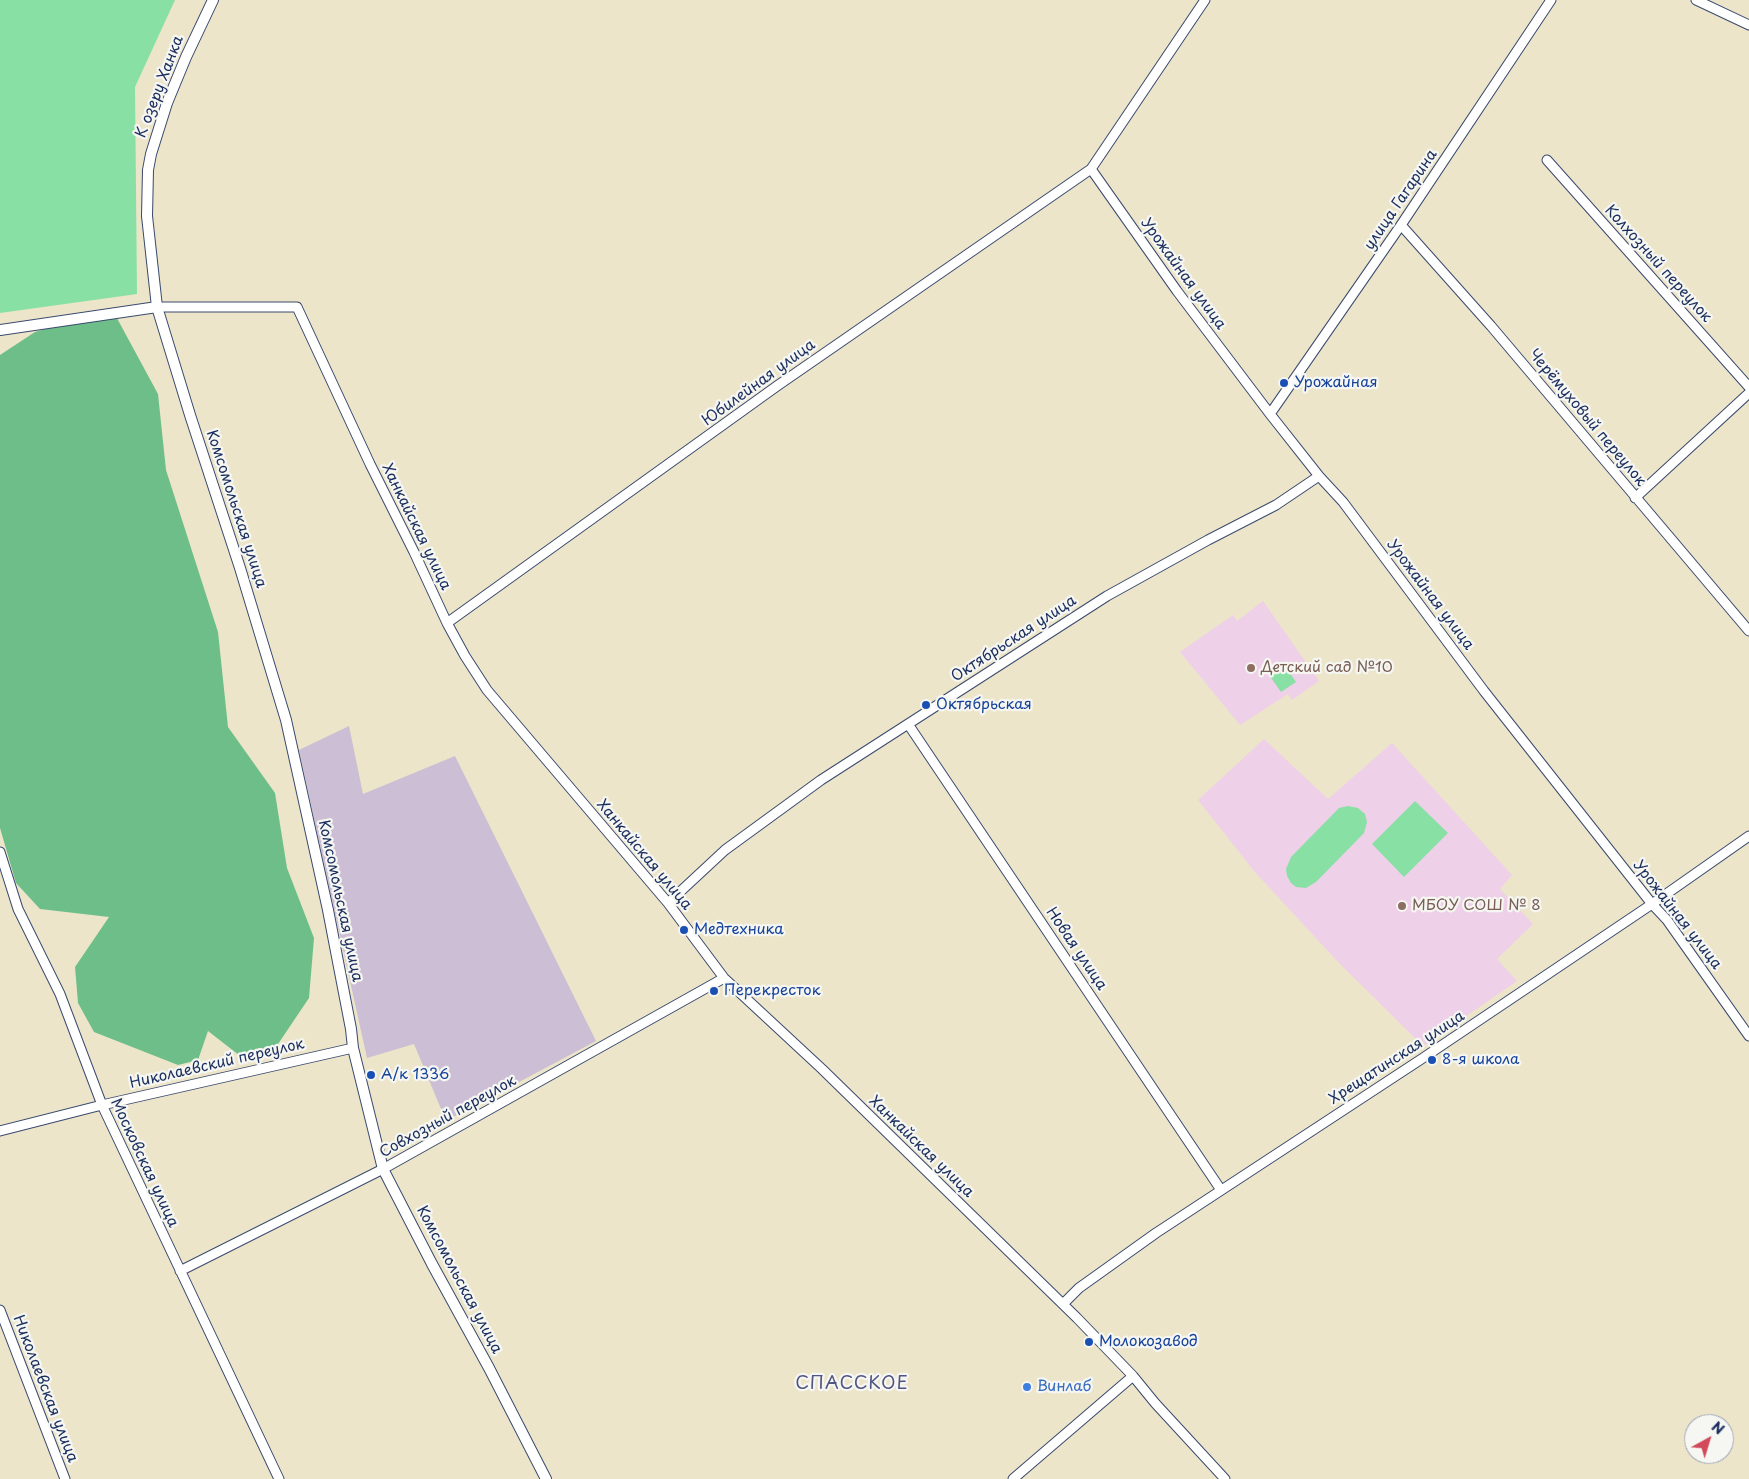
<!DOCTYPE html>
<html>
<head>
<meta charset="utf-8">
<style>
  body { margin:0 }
  #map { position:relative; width:1749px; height:1479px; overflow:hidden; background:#ece5c9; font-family:"Playpen Sans",sans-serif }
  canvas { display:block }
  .north { position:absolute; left:1684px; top:1414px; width:50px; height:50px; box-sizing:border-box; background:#f6f6f2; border:1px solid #9ea6b7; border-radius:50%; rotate:39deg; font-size:14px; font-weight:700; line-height:20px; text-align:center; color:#1b2f5e }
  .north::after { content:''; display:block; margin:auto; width:18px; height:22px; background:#d1495b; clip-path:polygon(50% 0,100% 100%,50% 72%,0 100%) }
</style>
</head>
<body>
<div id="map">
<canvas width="1749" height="1479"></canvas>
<div class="north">N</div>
</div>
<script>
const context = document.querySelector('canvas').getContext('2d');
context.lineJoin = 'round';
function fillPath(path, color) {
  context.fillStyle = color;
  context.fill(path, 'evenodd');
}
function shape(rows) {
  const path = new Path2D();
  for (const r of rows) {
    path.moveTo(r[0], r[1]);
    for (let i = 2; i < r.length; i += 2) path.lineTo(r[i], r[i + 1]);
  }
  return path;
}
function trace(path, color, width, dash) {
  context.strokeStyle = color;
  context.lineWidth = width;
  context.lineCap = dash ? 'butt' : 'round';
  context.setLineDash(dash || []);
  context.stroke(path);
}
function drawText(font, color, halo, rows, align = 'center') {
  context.font = font + ' "Playpen Sans",sans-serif';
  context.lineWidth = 4.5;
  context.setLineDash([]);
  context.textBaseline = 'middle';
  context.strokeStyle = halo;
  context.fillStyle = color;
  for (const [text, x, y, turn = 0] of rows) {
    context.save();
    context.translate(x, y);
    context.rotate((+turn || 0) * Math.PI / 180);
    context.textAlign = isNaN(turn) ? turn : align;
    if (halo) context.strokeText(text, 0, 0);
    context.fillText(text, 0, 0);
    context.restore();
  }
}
const built = shape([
  [1263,601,1319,681,1292,700,1288,694,1240,725,1180,652,1233,615,1237,621],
  [1264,739,1328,799,1392,743,1512,875,1500,889,1533,924,1497,959,1517,981,1423,1046,1339,963,1254,871,1198,800]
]);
const industrial = shape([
  [349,726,363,794,455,756,596,1041,446,1121,414,1044,367,1058,299,750]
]);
const green = shape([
  [0,0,175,0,135,87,137,294,0,313],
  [1282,661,1296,682,1281,692,1267,672],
  [1415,801,1448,833,1404,877,1372,844],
  [1348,806,1358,808,1365,814,1367,822,1364,833,1316,882,1306,888,1296,887,1291,883,1287,876,1286,869,1291,857,1339,808]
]);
const forest = shape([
  [112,309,158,394,166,470,218,632,228,727,275,793,287,868,314,938,309,998,274,1050,244,1059,208,1031,198,1060,178,1065,94,1032,78,1003,75,967,109,917,40,909,16,883,0,828,0,355,35,332]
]);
const minor = shape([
  [1696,0,1749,25],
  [1547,160,1749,387],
  [1091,169,1177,291,1270,414,1319,476,1343,502,1484,691,1652,904,1667,920,1749,1036],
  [1401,225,1491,326,1749,631],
  [157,307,297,307,370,464,414,552,447,623,465,656,487,690,668,903,724,978,822,1069,1077,1318,1133,1376,1155,1403,1225,1479],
  [1270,414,1401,225,1551,0],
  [1635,498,1749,393],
  [447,623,777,386,1091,169,1205,0],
  [908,724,1221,1190],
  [0,852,18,909,60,994,102,1105,279,1479],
  [668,903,725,850,821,780,1107,596,1208,540,1276,505,1319,476],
  [0,1131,102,1105,353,1048],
  [180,1271,383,1169,724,978],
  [1063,1304,1079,1288,1156,1233,1423,1058,1652,904,1749,836],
  [0,1310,65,1479],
  [1013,1479,1133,1376]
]);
const tertiary = shape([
  [213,0,186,57,167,103,151,154,148,170,147,216,157,307,190,415,240,568,286,720,328,910,351,1029,353,1048,383,1169,432,1264,489,1368,546,1479],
  [0,330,157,307]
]);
const markers = [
  [1284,383,5,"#1a4fb4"],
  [1251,668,5,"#8d6e63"],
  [926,705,5,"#1a4fb4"],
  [1402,906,5,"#8d6e63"],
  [684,930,5,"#1a4fb4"],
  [714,991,5,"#1a4fb4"],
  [1432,1060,5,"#1a4fb4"],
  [371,1075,5,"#1a4fb4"],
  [1089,1342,5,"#1a4fb4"],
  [1027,1387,5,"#3f7fe0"]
];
const streetNames = [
  ["К озеру Ханка",160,87,-69],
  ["улица Гагарина",1401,200,-56],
  ["Колхозный переулок",1658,264,48],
  ["Урожайная улица",1183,274,54],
  ["Юбилейная улица",759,383,-36],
  ["Черёмуховый переулок",1587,418,50],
  ["Комсомольская улица",236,509,72],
  ["Ханкайская улица",416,527,64],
  ["Урожайная улица",1430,595,53],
  ["Октябрьская улица",1014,639,-33],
  ["Ханкайская улица",644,855,50],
  ["Комсомольская улица",340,901,78],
  ["Урожайная улица",1677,915,52],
  ["Новая улица",1076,949,56],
  ["Хрещатинская улица",1397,1058,-33],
  ["Николаевский переулок",217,1064,-13],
  ["Совхозный переулок",448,1117,-29],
  ["Ханкайская улица",921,1147,44],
  ["Московская улица",144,1163,65],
  ["Комсомольская улица",459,1280,62],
  ["Николаевская улица",45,1389,69]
];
const transitNames = [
  ["Урожайная",1294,383],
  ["Октябрьская",936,705],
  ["Медтехника",694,930],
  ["Перекресток",724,991],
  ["8-я школа",1442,1060],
  ["А/к 1336",381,1075],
  ["Молокозавод",1099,1342]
];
const educationNames = [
  ["Детский сад №10",1261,668],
  ["МБОУ СОШ № 8",1412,906]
];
const shopNames = [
  ["Винлаб",1037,1387]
];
const quarterNames = [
  ["СПАССКОЕ",852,1384]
];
fillPath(built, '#eed0e8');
fillPath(industrial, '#ccbed4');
fillPath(green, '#88e0a5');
fillPath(forest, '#6ebe8a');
trace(minor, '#3a4a6e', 11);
trace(tertiary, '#3a4a6e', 12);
trace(minor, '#fff', 9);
trace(tertiary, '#fff', 10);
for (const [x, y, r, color] of markers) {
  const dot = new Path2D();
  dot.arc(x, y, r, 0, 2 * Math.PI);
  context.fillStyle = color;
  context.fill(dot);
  trace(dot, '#f6f6f2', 2);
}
drawText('15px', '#1b2f5e', '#f6f6f2', streetNames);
drawText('15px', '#164399', '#f6f6f2', transitNames, 'left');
drawText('15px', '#785e54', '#f6f6f2', educationNames, 'left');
drawText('15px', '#366cbe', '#f6f6f2', shopNames, 'left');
context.letterSpacing = '1px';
drawText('18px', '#515582', '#f6f6f2', quarterNames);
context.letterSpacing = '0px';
</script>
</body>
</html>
